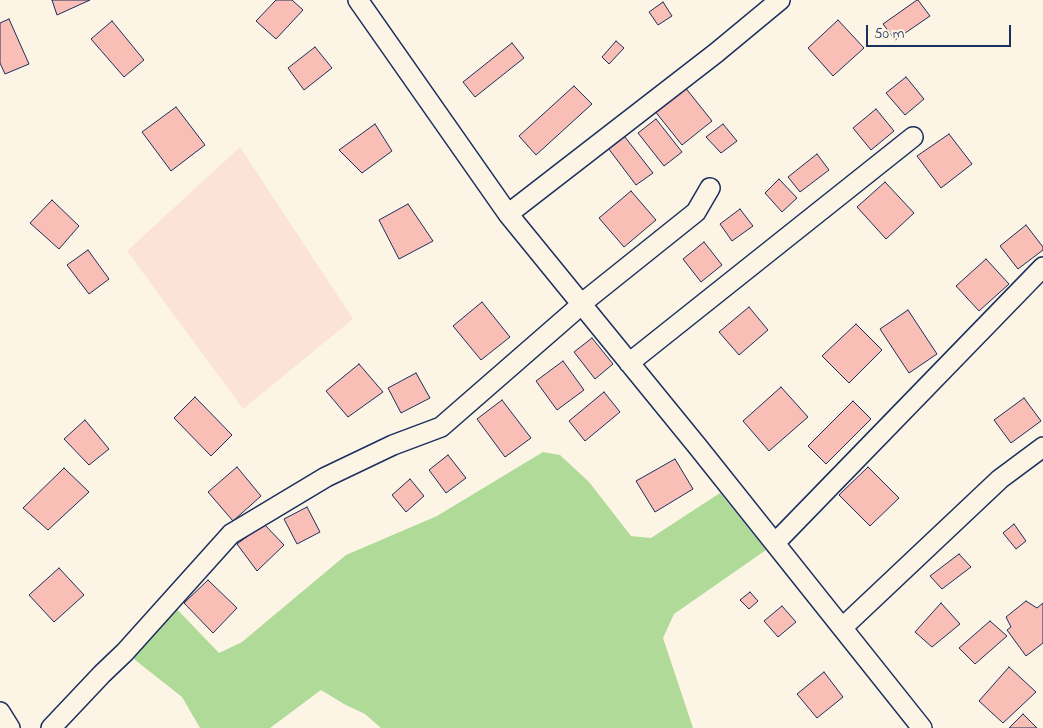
<!DOCTYPE html>
<html>
<head>
<meta charset="utf-8">
<style>
  body { margin:0 }
  #map { position:relative; width:1043px; height:728px; overflow:hidden; background:#fcf5e5; font-family:"Indie Flower",sans-serif }
  canvas { display:block }
  .scale { position:absolute; left:866px; top:25px; width:145px; height:22px; box-sizing:border-box; border:2px solid #1b2f5e; border-top:0; padding-left:6px; font-size:15px; line-height:18px; white-space:nowrap; color:#1b2f5e; -webkit-text-stroke:4px #fcf5e5; paint-order:stroke }
</style>
</head>
<body>
<div id="map">
<canvas width="1043" height="728"></canvas>
<div class="scale">50 m</div>
</div>
<script>
const context = document.querySelector('canvas').getContext('2d');
context.lineJoin = 'round';
function fillPath(path, color) {
  context.fillStyle = color;
  context.fill(path, 'evenodd');
}
function shape(rows) {
  const path = new Path2D();
  for (const r of rows) {
    path.moveTo(r[0], r[1]);
    for (let i = 2; i < r.length; i += 2) path.lineTo(r[i], r[i + 1]);
  }
  return path;
}
function trace(path, color, width, dash) {
  context.strokeStyle = color;
  context.lineWidth = width;
  context.lineCap = dash ? 'butt' : 'round';
  context.setLineDash(dash || []);
  context.stroke(path);
}
const built = shape([
  [240,147,353,319,243,409,127,251]
]);
const green = shape([
  [543,452,560,455,589,482,631,536,651,538,720,493,766,550,674,614,663,638,693,728,381,728,365,714,344,704,321,690,270,728,200,728,182,697,125,652,170,602,219,653,242,642,346,555,437,516]
]);
const building = shape([
  [52,0,90,0,57,15,52,0],
  [276,0,292,0,303,10,276,39,256,21,276,0],
  [917,0,918,0,930,16,895,40,883,24,917,0],
  [663,2,672,16,658,25,649,12,663,2],
  [9,19,29,64,5,74,0,63,0,23,9,19],
  [838,20,864,48,833,76,808,48,838,20],
  [112,21,144,60,124,77,91,39,112,21],
  [616,41,624,48,609,64,602,57,616,41],
  [512,43,524,58,475,97,463,82,512,43],
  [315,47,332,68,304,90,288,68,315,47],
  [906,77,924,99,905,115,886,93,906,77],
  [574,86,592,104,536,155,519,136,574,86],
  [684,86,712,121,682,145,654,110,684,86],
  [176,107,205,145,171,171,142,132,176,107],
  [876,109,894,131,871,150,853,128,876,109],
  [656,119,682,152,664,166,638,133,656,119],
  [375,124,392,151,362,173,339,150,375,124],
  [723,124,737,141,721,153,706,137,723,124],
  [621,132,653,173,636,185,605,144,621,132],
  [949,134,972,164,941,188,917,156,949,134],
  [817,154,829,170,800,192,788,177,817,154],
  [779,179,797,198,782,212,765,193,779,179],
  [885,182,914,213,886,239,857,207,885,182],
  [631,191,656,220,624,247,599,218,631,191],
  [52,200,79,226,59,249,30,223,52,200],
  [408,204,433,241,399,259,379,220,408,204],
  [740,209,753,226,732,241,720,224,740,209],
  [1026,225,1043,247,1043,250,1018,269,1000,246,1026,225],
  [704,242,722,265,701,282,683,259,704,242],
  [88,250,109,279,89,294,67,265,88,250],
  [986,259,1009,284,979,311,956,286,986,259],
  [482,302,510,337,481,360,453,326,482,302],
  [749,307,768,330,739,355,719,332,749,307],
  [908,310,937,354,909,373,880,329,908,310],
  [856,324,882,350,849,383,822,356,856,324],
  [592,338,613,364,595,379,574,352,592,338],
  [563,361,584,390,557,410,536,381,563,361],
  [359,364,383,392,348,417,326,391,359,364],
  [416,373,430,398,401,413,388,388,416,373],
  [781,387,808,417,769,451,743,421,781,387],
  [604,392,620,412,585,441,569,421,604,392],
  [195,397,232,435,211,456,174,418,195,397],
  [1024,398,1041,421,1011,443,994,420,1024,398],
  [502,400,531,438,505,457,477,419,502,400],
  [853,401,871,419,826,464,808,446,853,401],
  [85,420,109,449,89,465,64,439,85,420],
  [448,455,466,478,446,493,429,470,448,455],
  [675,459,693,489,655,512,636,481,675,459],
  [237,467,261,496,233,521,208,492,237,467],
  [868,467,899,498,870,526,839,495,868,467],
  [64,468,89,492,48,530,23,508,64,468],
  [410,479,424,496,406,512,392,495,410,479],
  [307,507,320,532,297,544,284,519,307,507],
  [264,524,284,545,257,571,237,544,264,524],
  [1014,524,1026,541,1016,549,1003,533,1014,524],
  [959,554,971,567,942,589,930,576,959,554],
  [59,568,84,595,54,622,29,595,59,568],
  [208,580,237,608,213,633,184,603,208,580],
  [750,592,758,601,749,609,740,600,750,592],
  [1026,601,1037,608,1043,603,1043,643,1026,656,1007,630,1011,627,1006,617,1026,601],
  [941,603,960,624,932,647,915,632,941,603],
  [782,606,796,622,778,637,764,621,782,606],
  [990,621,1007,636,975,664,959,648,990,621],
  [1009,667,1036,692,1003,723,979,701,1009,667],
  [824,672,843,697,817,718,797,694,824,672],
  [1023,714,1037,728,1009,728,1023,714]
]);
const minor = shape([
  [358,0,508,214,698,447,922,728],
  [508,214,716,53,780,0],
  [629,363,913,137],
  [775,543,1043,267],
  [842,628,1000,479,1043,447],
  [0,712,10,728],
  [51,728,102,674,125,652,231,534,326,477,393,445,441,427,573,312,581,304,696,212,710,188]
]);
fillPath(built, '#fbe4d7');
fillPath(green, '#b0da97');
fillPath(building, '#f9beb6');
trace(building, '#1b2f5e', 1);
trace(minor, '#1b2f5e', 22);
trace(minor, '#fcf5e5', 19);
</script>
</body>
</html>
